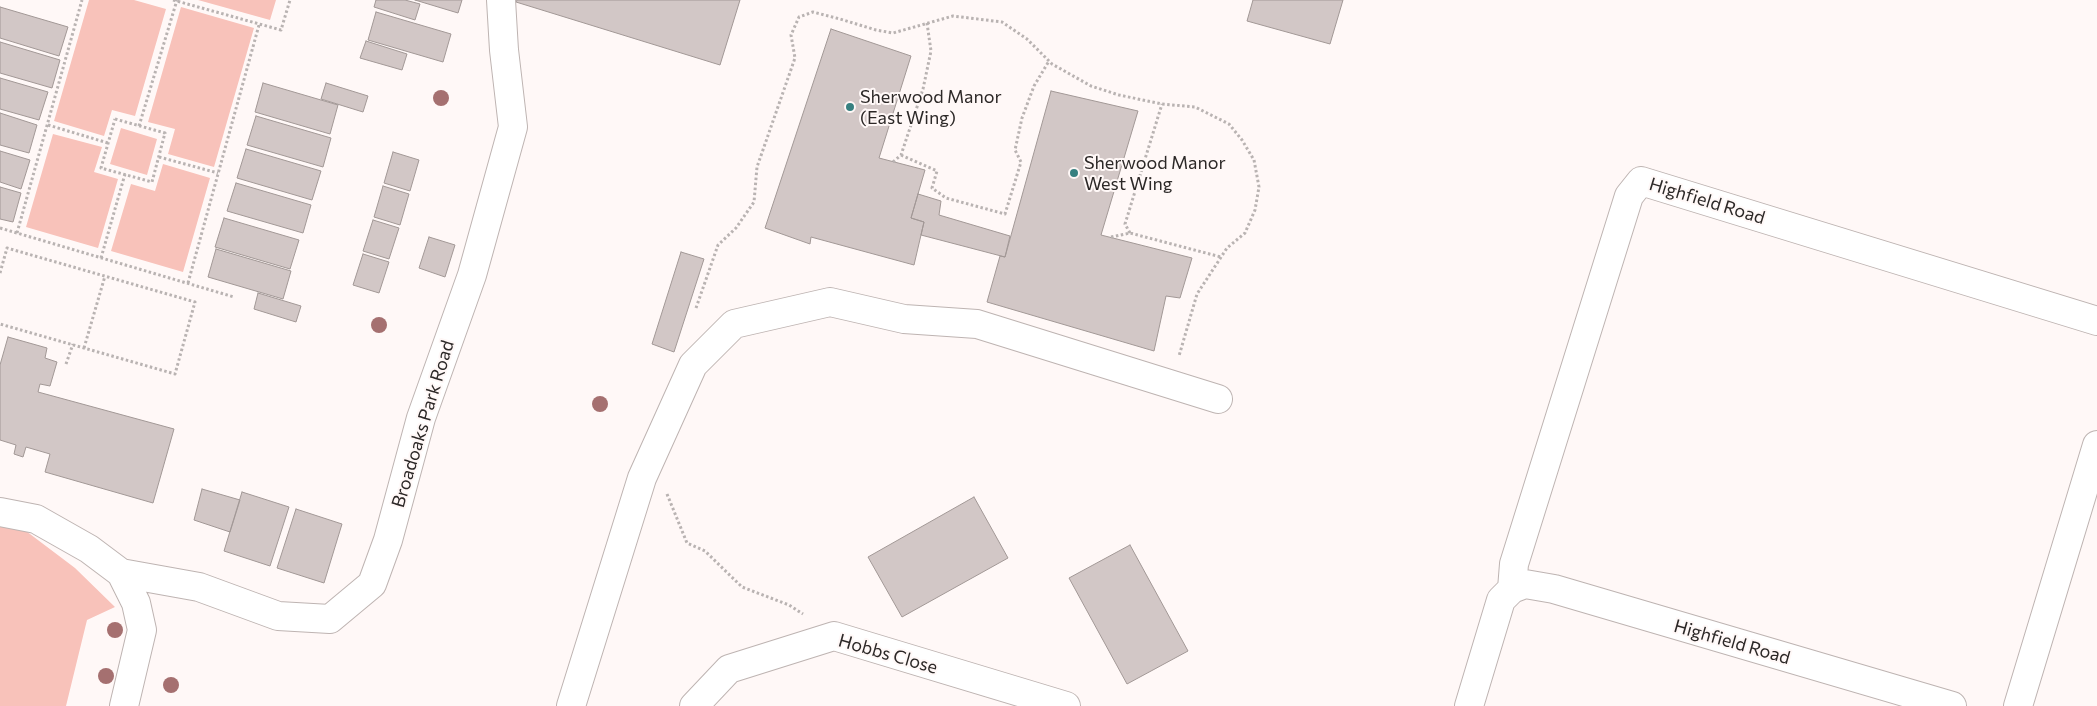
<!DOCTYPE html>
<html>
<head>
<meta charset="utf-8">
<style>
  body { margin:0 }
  canvas { display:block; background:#fff8f7 }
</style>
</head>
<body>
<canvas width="2097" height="706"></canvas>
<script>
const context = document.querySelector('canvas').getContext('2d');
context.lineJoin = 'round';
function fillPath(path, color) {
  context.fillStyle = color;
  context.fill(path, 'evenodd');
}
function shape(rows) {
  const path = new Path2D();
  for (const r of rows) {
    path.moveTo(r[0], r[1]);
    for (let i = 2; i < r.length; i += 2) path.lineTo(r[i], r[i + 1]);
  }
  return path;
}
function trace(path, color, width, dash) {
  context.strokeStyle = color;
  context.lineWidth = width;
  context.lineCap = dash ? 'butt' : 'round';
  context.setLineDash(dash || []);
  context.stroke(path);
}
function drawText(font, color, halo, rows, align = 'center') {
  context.font = font + ' Commissioner,sans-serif';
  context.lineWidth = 4;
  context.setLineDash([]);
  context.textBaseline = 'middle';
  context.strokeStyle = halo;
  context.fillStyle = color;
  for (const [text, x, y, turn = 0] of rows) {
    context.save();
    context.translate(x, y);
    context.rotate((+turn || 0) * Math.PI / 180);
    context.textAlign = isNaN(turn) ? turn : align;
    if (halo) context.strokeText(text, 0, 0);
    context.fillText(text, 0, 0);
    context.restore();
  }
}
const green = shape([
  [89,0,134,0,166,9,135,116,112,110,104,136,54,121],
  [198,0,276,0,270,20],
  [181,7,254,28,214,167,168,154,175,129,148,122],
  [121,128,157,139,147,175,110,164],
  [53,134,102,147,94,172,118,179,98,248,26,227],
  [163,164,210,178,183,272,111,251,131,184,155,191],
  [0,525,26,531,75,568,115,607,87,620,66,706,0,706]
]);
const building = shape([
  [376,0,405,0,420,4,415,20,374,7,376,0],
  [415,0,462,0,458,13,415,0],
  [517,0,740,0,720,65,516,2,517,0],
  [1253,0,1343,0,1330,44,1247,21,1253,0],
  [0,7,68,27,59,56,0,38,0,7],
  [376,12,451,34,443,62,368,40,376,12],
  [831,29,911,56,879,158,925,170,911,218,924,222,914,265,811,237,810,244,765,228,831,29],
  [366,41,407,54,402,70,360,58,366,41],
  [0,42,60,60,52,88,0,73,0,42],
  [0,78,48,92,39,120,0,109,0,78],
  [263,83,338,105,330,134,255,112,263,83],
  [326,83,368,96,363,112,321,99,326,83],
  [1051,91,1138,111,1101,235,1192,258,1180,298,1166,296,1154,351,987,302,1000,256,1005,257,1051,91],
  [0,113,37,125,29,153,0,145,0,113],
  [256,116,331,138,323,167,247,145,256,116],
  [246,149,321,171,312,200,237,178,246,149],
  [0,151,30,160,21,189,0,182,0,151],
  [393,152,419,160,410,191,384,183,393,152],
  [236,183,311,205,303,233,227,211,236,183],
  [383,186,409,194,400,225,374,217,383,186],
  [0,187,21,193,13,222,0,219,0,187],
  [918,194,941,201,939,215,1010,236,1005,257,921,235,924,222,911,218,918,194],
  [224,218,299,240,290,269,215,247,224,218],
  [373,220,399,228,389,259,363,251,373,220],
  [429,237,455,245,445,277,419,268,429,237],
  [216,249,291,271,283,299,208,277,216,249],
  [681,252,704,259,674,352,652,344,681,252],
  [363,254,389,262,379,293,353,285,363,254],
  [258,293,301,306,296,322,254,309,258,293],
  [8,337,47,348,45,358,57,362,50,386,40,384,38,392,174,429,153,503,45,472,50,454,26,447,23,457,14,454,16,445,0,440,0,365,8,337],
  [202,489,240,500,230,532,194,520,202,489],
  [242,492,289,507,270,566,224,551,242,492],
  [974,497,1008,558,902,617,868,557,974,497],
  [296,509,342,524,324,583,277,568,296,509],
  [1130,545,1188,651,1127,684,1069,578,1130,545]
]);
const path = shape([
  [173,0,281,30,290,0],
  [115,119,165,133,152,182,101,168,115,119],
  [48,125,108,143],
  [139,126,177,0],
  [901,155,937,171,932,188,946,198,1005,214,1021,162,1015,150,1022,118,1034,86,1049,61],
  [159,157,218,173],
  [893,162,901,155,923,89,931,51,927,23],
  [0,228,234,297],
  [17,233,82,0],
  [1130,233,1125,224,1162,104],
  [1111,237,1130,233,1221,257],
  [101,258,125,174],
  [0,273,7,248,195,302,175,374,0,324],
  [188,283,259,25],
  [696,308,718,245,736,228,754,202,757,167,795,58,791,35,799,17,813,12,840,19,876,30,893,33,953,16,1002,22,1027,39,1052,64,1091,86,1119,95,1162,104,1195,107,1229,124,1242,140,1254,160,1259,187,1255,210,1245,233,1227,248,1197,294,1179,356],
  [84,348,105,276],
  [66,364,73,344],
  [667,494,687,543,705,551,742,587,789,605,803,614]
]);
const minor = shape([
  [0,512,36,519,89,549,121,573,136,603,142,630,124,706],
  [121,573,199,587,278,616,330,619,372,584,388,540,421,418,472,275,513,127,504,50,501,0],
  [1512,589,1514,564,1629,196,1641,181,2097,321],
  [571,706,642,478,693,365,734,324,830,302,904,319,977,324,1218,399],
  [694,706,729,669,834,636,1066,706],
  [1469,706,1501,600,1512,589,1525,584,1554,589,1952,706],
  [2018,706,2097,445]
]);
const trees = [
  [441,98],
  [379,325],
  [600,404],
  [115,630],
  [106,676],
  [171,685]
];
const markers = [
  [850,107,5,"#378080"],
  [1074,173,5,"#378080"]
];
const poiNames = [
  ["Sherwood Manor",860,97],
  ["(East Wing)",860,118],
  ["Sherwood Manor",1084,163],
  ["West Wing",1084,184]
];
const streetNames = [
  ["Highfield Road",1707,201,17],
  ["Broadoaks Park Road",423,424,-73],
  ["Highfield Road",1732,642,16],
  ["Hobbs Close",888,654,16]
];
fillPath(green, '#f8c2ba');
fillPath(building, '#d2c7c6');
trace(building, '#a29896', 1);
trace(minor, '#beb4b2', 30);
trace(path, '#b9b3b2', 3, [2.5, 2.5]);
trace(minor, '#fff', 28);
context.fillStyle = '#a57070';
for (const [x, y] of trees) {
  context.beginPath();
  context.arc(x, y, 8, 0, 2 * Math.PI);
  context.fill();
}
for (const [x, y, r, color] of markers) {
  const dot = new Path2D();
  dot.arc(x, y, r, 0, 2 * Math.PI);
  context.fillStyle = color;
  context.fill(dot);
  trace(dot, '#fff8f7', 2);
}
drawText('18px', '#2c2827', '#fff8f7', poiNames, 'left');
drawText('18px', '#2c2827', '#fff8f7', streetNames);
</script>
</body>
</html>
